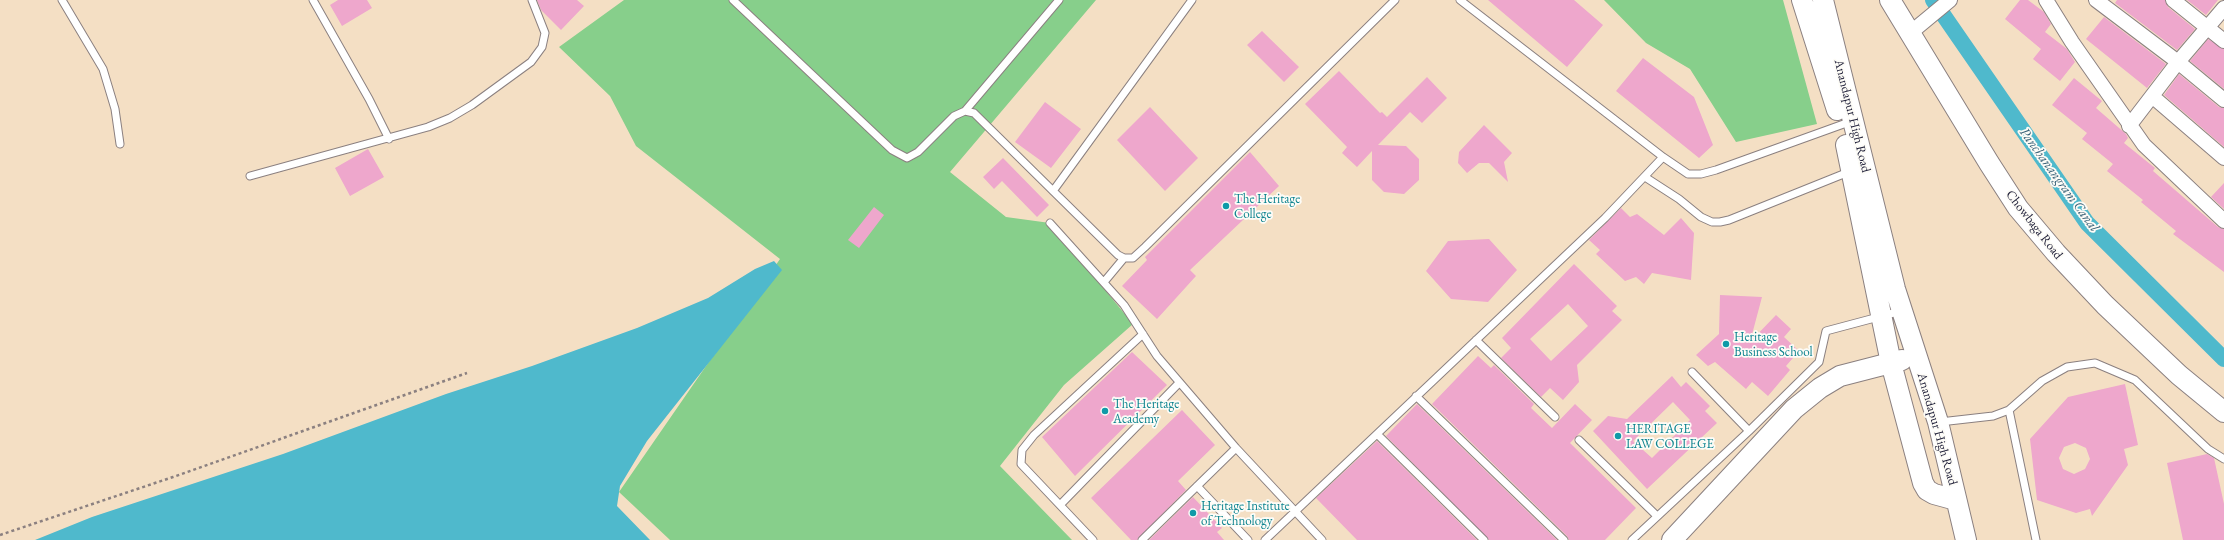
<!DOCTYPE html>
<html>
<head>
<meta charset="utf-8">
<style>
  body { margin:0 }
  canvas { display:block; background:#f4dfc4 }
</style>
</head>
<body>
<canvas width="2224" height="540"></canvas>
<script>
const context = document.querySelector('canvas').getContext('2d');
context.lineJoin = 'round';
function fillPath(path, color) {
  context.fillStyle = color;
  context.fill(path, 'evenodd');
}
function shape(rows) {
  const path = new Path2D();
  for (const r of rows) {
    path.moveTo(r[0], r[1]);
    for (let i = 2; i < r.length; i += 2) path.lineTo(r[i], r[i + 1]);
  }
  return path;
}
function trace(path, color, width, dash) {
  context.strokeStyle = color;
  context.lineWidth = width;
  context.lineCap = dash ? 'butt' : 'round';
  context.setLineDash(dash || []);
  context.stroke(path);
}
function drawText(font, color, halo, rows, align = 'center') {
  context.font = font + ' "EB Garamond",serif';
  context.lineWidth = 3.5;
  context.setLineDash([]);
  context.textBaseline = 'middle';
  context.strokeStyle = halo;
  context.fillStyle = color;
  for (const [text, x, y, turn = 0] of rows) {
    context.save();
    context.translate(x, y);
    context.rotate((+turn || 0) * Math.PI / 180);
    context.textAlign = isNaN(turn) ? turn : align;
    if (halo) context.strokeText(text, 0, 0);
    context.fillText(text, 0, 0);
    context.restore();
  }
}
const green = shape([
  [624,0,1096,0,950,172,1006,217,1050,223,1133,324,1064,385,1000,466,1072,540,670,540,619,492,780,259,636,146,610,96,559,47],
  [1604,0,1783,0,1817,124,1736,142,1690,69,1646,43]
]);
const water = shape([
  [774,261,782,270,647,441,620,486,617,506,650,540,35,540,92,517,283,454,446,394,532,366,637,328,708,298,755,269]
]);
const canal = shape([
  [1933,0,2087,223,2224,359]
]);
const building = shape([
  [338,0,367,0,372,8,342,26,330,5],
  [537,0,577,0,584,6,561,30,541,10],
  [1488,0,1574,0,1603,25,1567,67],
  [2020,0,2028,0,2044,12,2051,24,2045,32,2067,49,2075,62,2060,81,2033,59,2041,49,2005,19],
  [2117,0,2165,0,2168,7,2195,29,2177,50,2115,3],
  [2187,0,2218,0,2206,15],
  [2104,17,2166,64,2147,88,2086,39],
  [1262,31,1299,67,1284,82,1247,45],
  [2208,39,2224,49,2224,89,2190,61],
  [1643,58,1694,97,1713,145,1699,158,1616,91],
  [1339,71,1380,113,1382,112,1387,117,1427,77,1447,98,1422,123,1410,112,1378,145,1406,146,1419,159,1419,180,1404,194,1384,192,1372,180,1372,151,1357,167,1342,153,1347,147,1305,104],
  [2179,74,2219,107,2224,108,2224,147,2164,95],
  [2074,78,2102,101,2096,108,2126,134,2128,138,2124,143,2155,168,2153,171,2218,227,2224,229,2224,272,2173,234,2176,231,2141,202,2143,200,2107,171,2113,164,2082,139,2087,133,2052,105],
  [1045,102,1081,129,1051,168,1015,142],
  [1150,107,1198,158,1165,191,1117,140],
  [1484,125,1512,153,1504,162,1508,182,1489,163,1479,163,1467,173,1458,163,1459,152],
  [368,149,384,177,350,196,335,168],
  [1250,152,1279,186,1190,270,1196,276,1157,319,1122,286,1147,260,1145,257],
  [1003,158,1049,205,1037,217,1002,181,994,189,983,177],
  [2224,183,2224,209,2211,197],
  [874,207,884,215,859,248,848,240],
  [1621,208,1630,217,1637,214,1664,235,1681,218,1694,233,1691,280,1652,273,1644,284,1636,277,1625,281,1596,254,1600,250,1589,240],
  [1489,239,1517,270,1488,302,1451,299,1426,271,1448,241],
  [1574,264,1617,306,1612,311,1622,320,1577,365,1579,382,1563,400,1550,388,1541,397,1501,358,1511,348,1502,338],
  [1568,304,1588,326,1551,361,1530,339],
  [1720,295,1762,297,1750,342,1776,315,1791,329,1784,337,1799,351,1786,366,1790,370,1768,396,1752,382,1746,389,1715,362,1708,366,1696,355,1719,334],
  [1132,352,1167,385,1075,476,1042,437],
  [1478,356,1491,368,1494,365,1534,404,1531,408,1552,428,1575,404,1592,420,1570,443,1636,508,1605,540,1569,540,1567,536,1432,404],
  [1672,376,1681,387,1686,382,1710,406,1705,411,1717,423,1647,489,1593,431,1608,416,1627,419],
  [1673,402,1690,420,1652,458,1633,441],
  [2125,384,2138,445,2124,449,2128,465,2092,516,2090,509,2076,513,2037,500,2030,439,2068,397],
  [2075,443,2086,448,2090,459,2085,469,2074,474,2063,469,2059,458,2064,447],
  [1417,404,1557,540,1489,540,1386,436],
  [1182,410,1215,445,1178,481,1186,490,1137,540,1131,540,1091,498],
  [1377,441,1477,540,1357,540,1316,498],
  [2207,454,2214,458,2224,504,2224,540,2183,540,2167,463],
  [1193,497,1222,528,1217,532,1224,540,1149,540]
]);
const path = shape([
  [0,535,173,477,467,373]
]);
const lane = shape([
  [62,0,103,69,115,109,120,144],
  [313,0,369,99,389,139],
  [733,0,892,150,907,158,918,152,954,116,965,111,974,113,1118,255,1124,258,1133,258,1145,247,1395,0],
  [1460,0,1663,157,1688,174,1701,174,1716,170,1852,121],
  [965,111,1059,0],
  [250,176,428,127,450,118,472,105,531,62,542,47,545,33,532,0],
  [1645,177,1679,199,1701,217,1712,222,1720,222,1729,220,1851,171],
  [1053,191,1192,0],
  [1050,223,1124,305,1157,356,1236,448,1322,540],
  [1104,282,1124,258],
  [1476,340,1555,417],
  [1692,372,1749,431],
  [1416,396,1564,540],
  [2009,410,2036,540],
  [1940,422,1993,416,2009,410,2042,381,2067,367,2095,363,2135,380,2208,449,2224,459],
  [1377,434,1484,540],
  [1579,440,1657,516],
  [1197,486,1248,540],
  [1060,505,1179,383],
  [1093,540,1021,464,1022,450,1034,435,1143,334],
  [1142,540,1236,448],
  [1265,540,1605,218,1663,157],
  [1632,540,1749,431,1819,362,1826,331,1901,311]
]);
const street = shape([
  [2046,0,2072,42,2144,145,2224,221],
  [2096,0,2178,62,2224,100],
  [2173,0,2224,41],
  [1909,34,1950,0],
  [2152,96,2224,158],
  [2129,126,2178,62,2224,8]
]);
const secondary = shape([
  [1802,0,1837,110],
  [1823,0,1895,289,1938,422,1966,540],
  [1890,0,1989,163,2018,208,2056,253,2105,305,2179,375,2224,412],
  [1846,145,1891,363,1923,483,1927,490,1934,494,1956,500],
  [1672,540,1794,409,1820,388,1840,376,1902,360]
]);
const markers = [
  [1226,206,4,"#0f9aa8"],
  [1726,344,4,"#0f9aa8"],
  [1105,411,4,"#0f9aa8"],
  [1618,436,4,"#0f9aa8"],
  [1193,513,4,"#0f9aa8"]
];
const streetNames = [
  ["Anandapur High Road",1852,116,76],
  ["Chowbaga Road",2034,225,52],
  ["Anandapur High Road",1937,429,74]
];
const cultureNames = [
  ["The Heritage",1234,199],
  ["College",1234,214],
  ["Heritage",1734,337],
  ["Business School",1734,352],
  ["The Heritage",1113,404],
  ["Academy",1113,419],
  ["HERITAGE",1626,429],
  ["LAW COLLEGE",1626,444],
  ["Heritage Institute",1201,506],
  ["of Technology",1201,521]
];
const waterNames = [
  ["Panchanangram Canal",2059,180,54]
];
fillPath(green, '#87cf8b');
fillPath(water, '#4fb9cc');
trace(canal, '#4fb9cc', 16);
fillPath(building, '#eea7cc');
trace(lane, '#8b8080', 9);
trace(street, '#8b8080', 16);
trace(secondary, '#8b8080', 22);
trace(path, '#8b8080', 2.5, [3, 3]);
trace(lane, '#fff', 7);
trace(street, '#fff', 14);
trace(secondary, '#fff', 20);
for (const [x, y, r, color] of markers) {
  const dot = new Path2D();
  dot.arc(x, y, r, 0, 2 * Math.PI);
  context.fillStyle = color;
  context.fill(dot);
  trace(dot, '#fdfcf7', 1.5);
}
drawText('13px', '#22223b', '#fdfcf7', streetNames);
drawText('13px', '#0d838f', '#fdfcf7', cultureNames, 'left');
drawText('italic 14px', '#345e75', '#fdfcf7', waterNames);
</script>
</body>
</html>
